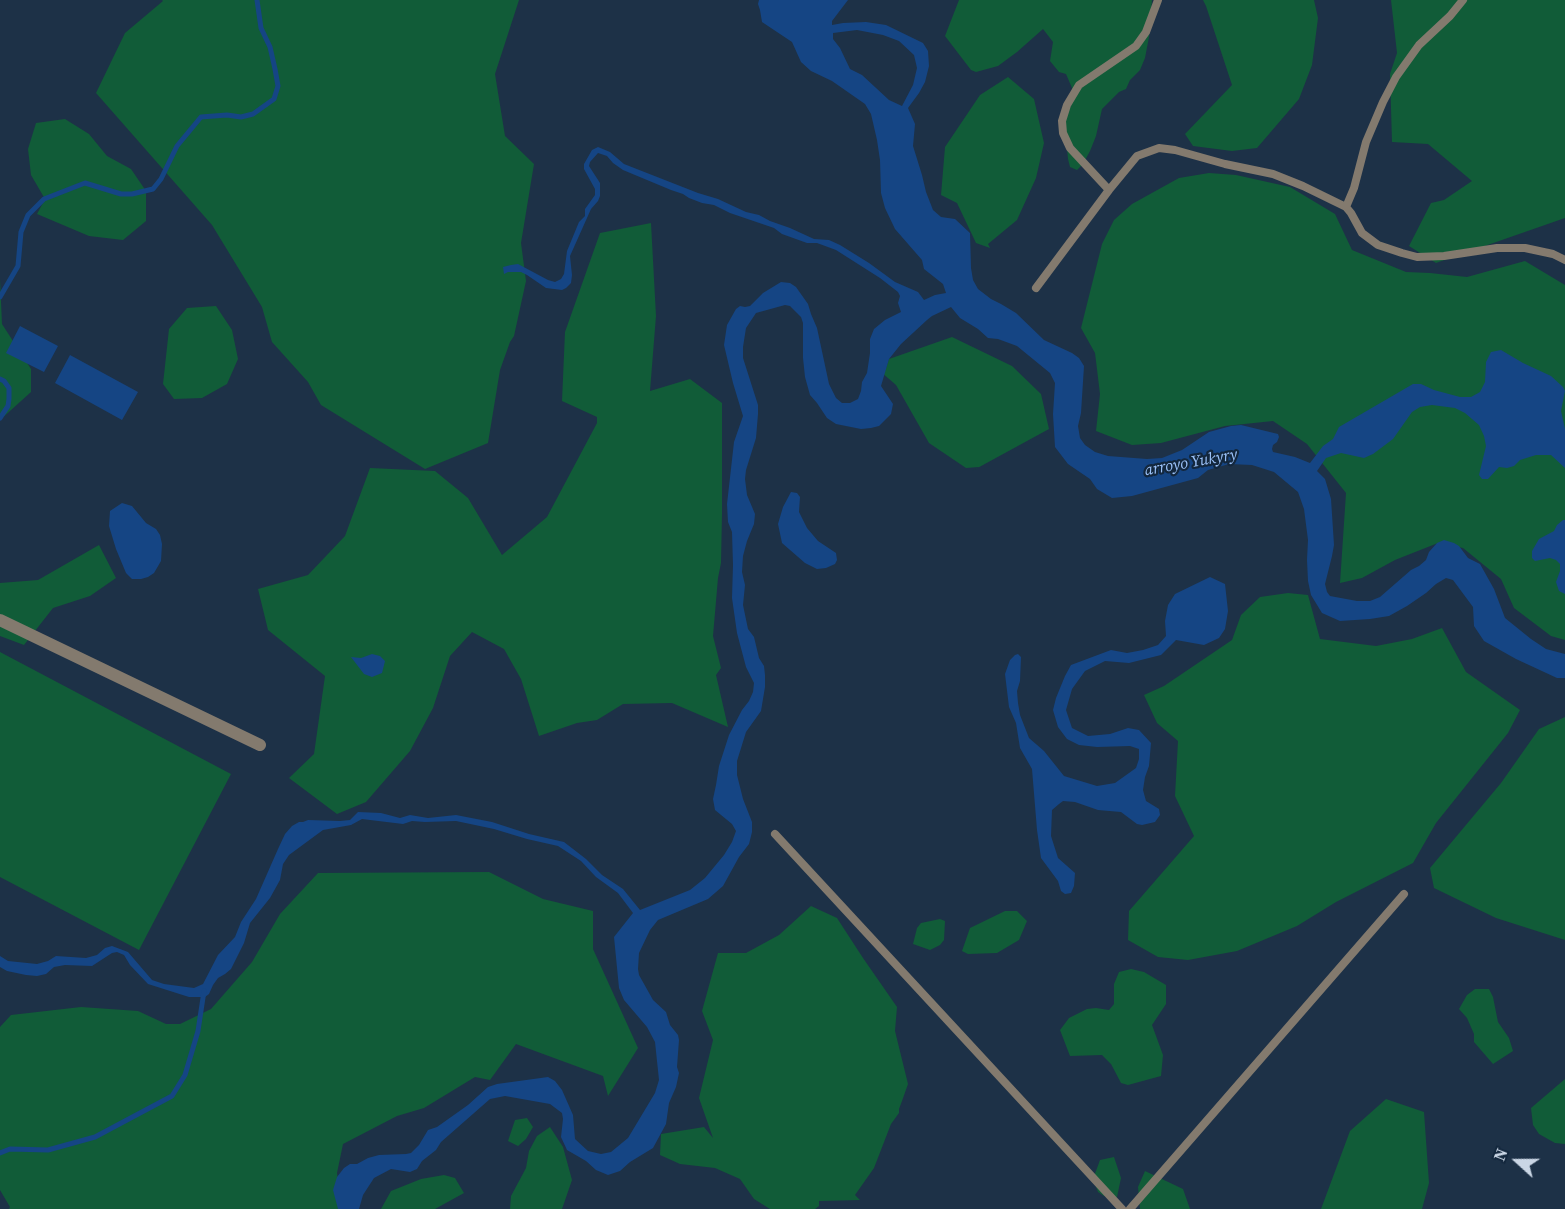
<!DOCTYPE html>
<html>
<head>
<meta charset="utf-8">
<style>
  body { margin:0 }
  #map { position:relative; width:1565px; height:1209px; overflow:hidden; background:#1d3147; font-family:"Source Serif 4",serif }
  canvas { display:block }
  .north { position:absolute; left:1487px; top:1131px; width:60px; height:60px; -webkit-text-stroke:4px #13273d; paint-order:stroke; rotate:291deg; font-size:16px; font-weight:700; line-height:24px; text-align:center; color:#cad6e5 }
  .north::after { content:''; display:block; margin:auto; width:21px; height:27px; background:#cad6e5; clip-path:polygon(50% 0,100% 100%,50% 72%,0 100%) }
</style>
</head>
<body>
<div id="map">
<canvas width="1565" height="1209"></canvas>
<div class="north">N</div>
</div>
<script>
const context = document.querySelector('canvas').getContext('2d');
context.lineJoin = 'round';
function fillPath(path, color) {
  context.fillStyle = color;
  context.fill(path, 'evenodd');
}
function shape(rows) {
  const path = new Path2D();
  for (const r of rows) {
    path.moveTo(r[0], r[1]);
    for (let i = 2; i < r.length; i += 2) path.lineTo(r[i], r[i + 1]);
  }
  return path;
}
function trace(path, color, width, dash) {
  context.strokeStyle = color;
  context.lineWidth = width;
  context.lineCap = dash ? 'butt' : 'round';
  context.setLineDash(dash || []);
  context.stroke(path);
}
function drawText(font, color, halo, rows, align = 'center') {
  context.font = font + ' "Source Serif 4",serif';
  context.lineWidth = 4.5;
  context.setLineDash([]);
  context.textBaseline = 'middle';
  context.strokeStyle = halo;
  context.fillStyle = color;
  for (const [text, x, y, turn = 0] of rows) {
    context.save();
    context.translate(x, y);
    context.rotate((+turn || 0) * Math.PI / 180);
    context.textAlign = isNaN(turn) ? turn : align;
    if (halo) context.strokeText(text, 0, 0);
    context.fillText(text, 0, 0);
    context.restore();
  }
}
const green = shape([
  [162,0,519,0,495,74,505,136,534,164,521,243,526,281,514,336,510,342,500,370,488,443,425,469,321,405,308,382,272,342,262,307,212,225,96,93,125,33,163,1],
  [959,0,1152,0,1149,37,1145,58,1140,70,1130,80,1126,89,1119,92,1102,109,1096,136,1090,151,1083,164,1077,170,1070,167,1068,159,1064,118,1072,104,1072,88,1066,74,1059,72,1050,61,1053,42,1043,29,1017,52,998,66,976,72,971,70,945,36],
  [1203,0,1314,0,1318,18,1312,65,1299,99,1257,148,1232,151,1193,146,1185,134,1232,85,1206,6],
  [1391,0,1565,0,1565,218,1436,263,1409,246,1431,203,1444,200,1472,181,1428,144,1392,142,1390,74,1397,53],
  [1008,77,1034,99,1044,143,1036,178,1017,220,988,244,990,248,976,243,957,203,941,195,945,147,980,95],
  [65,119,89,134,107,156,131,169,146,191,146,221,123,240,89,236,37,214,45,199,31,175,28,149,36,123],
  [1209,173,1236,175,1290,187,1335,214,1352,250,1406,272,1430,273,1467,277,1525,261,1565,285,1565,640,1551,636,1514,608,1501,579,1463,548,1438,543,1395,560,1362,578,1340,583,1346,493,1307,444,1273,421,1225,426,1161,443,1132,445,1096,431,1100,394,1095,353,1081,328,1102,244,1114,220,1132,204,1179,178],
  [651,223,656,316,650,391,690,379,722,403,722,514,721,563,718,578,713,636,721,668,716,675,728,727,672,703,623,704,597,720,577,723,539,736,521,679,504,649,472,632,450,656,433,708,410,751,366,802,337,814,289,778,314,754,325,676,268,630,258,589,308,575,345,536,370,468,435,471,468,498,502,555,547,517,597,423,597,417,562,401,565,332,600,233],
  [0,279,2,324,31,369,31,392,0,420],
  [216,306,232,330,238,359,227,384,202,398,174,399,163,384,169,329,187,308],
  [952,337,1012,366,1041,394,1049,429,972,471,979,467,966,468,929,443,896,385,881,372,886,368,889,359],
  [99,545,116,578,90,596,53,608,24,645,0,636,0,583,38,580],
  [1288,593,1308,595,1320,639,1376,646,1412,639,1442,628,1466,672,1520,710,1508,733,1436,823,1413,863,1336,902,1297,926,1237,951,1188,960,1158,957,1128,940,1129,911,1194,836,1175,796,1178,741,1157,723,1144,695,1164,686,1232,640,1241,615,1260,597],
  [0,652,231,774,139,950,0,877],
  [1565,717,1565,940,1496,918,1434,888,1430,868,1501,783,1539,729],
  [489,872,543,899,593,911,593,949,638,1048,608,1096,603,1076,516,1044,490,1080,475,1077,424,1108,397,1116,343,1144,337,1173,342,1209,9,1209,10,1207,0,1190,0,1027,11,1015,81,1007,138,1011,166,1024,180,1024,211,1009,252,962,280,914,318,873],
  [811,906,837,918,863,958,897,1007,895,1031,908,1084,902,1101,899,1109,899,1113,891,1124,874,1168,855,1195,860,1200,819,1201,819,1206,815,1209,770,1209,754,1199,740,1179,715,1168,680,1164,660,1155,661,1134,704,1127,713,1138,699,1098,713,1040,702,1011,718,953,746,953,779,935],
  [1005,911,1017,911,1027,921,1019,940,997,953,968,954,962,951,970,928],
  [940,919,945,921,944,940,940,945,930,950,913,944,917,928,921,923],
  [1131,969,1144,972,1166,985,1166,1004,1152,1025,1163,1055,1161,1076,1128,1085,1121,1083,1111,1064,1102,1055,1070,1056,1060,1030,1069,1018,1087,1009,1096,1008,1109,1010,1114,1004,1114,984,1119,972],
  [1475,989,1489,989,1493,997,1498,1022,1509,1038,1513,1051,1493,1064,1474,1042,1474,1034,1467,1018,1459,1009,1467,995],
  [1565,1079,1565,1144,1555,1143,1539,1134,1533,1125,1531,1108],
  [1386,1099,1424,1112,1429,1183,1422,1209,1321,1209,1350,1131],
  [527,1118,533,1127,526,1139,518,1146,508,1141,515,1120],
  [550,1127,563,1147,572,1180,562,1209,510,1209,511,1196,526,1168,529,1151,537,1136],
  [1114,1157,1121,1178,1117,1197,1104,1196,1098,1192,1093,1179,1100,1160],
  [1145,1171,1183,1189,1190,1209,1140,1209,1138,1187],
  [444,1175,455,1178,464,1193,435,1209,381,1209,391,1191,421,1179]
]);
const water = shape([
  [759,0,848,0,832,21,832,25,843,23,866,22,886,25,923,43,928,51,929,66,925,82,919,93,908,108,915,124,913,146,922,175,926,192,933,210,941,217,955,219,970,233,971,268,973,280,978,289,991,299,1001,304,1016,313,1044,340,1072,353,1079,358,1084,366,1081,413,1078,426,1080,438,1085,445,1095,452,1108,456,1147,459,1162,458,1182,450,1209,432,1231,426,1241,425,1278,434,1279,437,1277,442,1273,445,1272,449,1273,452,1295,457,1310,463,1323,446,1333,439,1339,427,1413,384,1421,384,1434,390,1460,397,1471,397,1480,392,1485,382,1486,362,1491,352,1501,350,1523,363,1551,376,1563,387,1565,391,1561,411,1565,429,1565,468,1551,455,1536,455,1520,460,1514,466,1507,468,1499,467,1488,479,1482,479,1479,475,1486,446,1484,436,1479,425,1465,413,1455,408,1432,405,1420,407,1412,412,1393,439,1373,454,1364,458,1341,453,1326,458,1317,471,1325,479,1331,499,1334,545,1332,556,1325,584,1327,592,1330,596,1357,601,1370,601,1380,597,1411,570,1419,566,1426,560,1429,552,1437,543,1444,540,1454,543,1459,546,1468,558,1480,564,1494,589,1505,618,1531,639,1546,649,1565,654,1565,678,1557,678,1516,659,1484,641,1474,626,1473,607,1453,580,1446,578,1436,584,1426,593,1407,606,1389,616,1370,619,1340,621,1322,613,1311,595,1308,581,1307,560,1308,540,1304,509,1298,492,1274,472,1252,465,1229,464,1208,470,1198,478,1132,496,1112,498,1097,489,1090,479,1068,464,1055,447,1053,414,1055,383,1050,373,1017,346,998,339,988,338,978,329,960,318,951,307,932,316,927,320,901,344,889,359,881,386,893,404,891,414,879,426,871,428,861,429,836,424,827,418,817,403,810,395,805,377,803,358,803,323,801,317,790,306,785,305,756,313,746,328,743,347,743,358,758,405,758,414,756,438,746,470,745,479,747,495,755,514,754,524,747,541,743,556,742,572,745,585,743,605,748,629,754,637,759,658,764,666,765,675,765,687,761,711,746,732,737,761,737,775,743,799,752,822,752,832,749,844,739,857,723,886,708,899,658,920,650,930,639,953,638,969,639,975,653,1000,666,1012,670,1025,678,1035,679,1040,677,1067,679,1073,676,1087,669,1103,666,1124,653,1148,630,1162,620,1171,608,1175,596,1170,586,1161,567,1150,561,1137,563,1119,562,1113,550,1104,505,1096,490,1099,441,1142,436,1150,422,1161,417,1169,410,1172,391,1169,374,1178,363,1195,359,1209,338,1209,333,1190,337,1177,344,1168,350,1164,357,1164,368,1158,379,1155,406,1154,411,1153,419,1145,428,1130,437,1127,468,1105,488,1087,497,1084,548,1077,555,1081,562,1090,573,1115,575,1139,588,1151,601,1154,611,1152,628,1138,655,1093,659,1080,655,1042,647,1027,624,1000,619,988,614,937,633,913,618,893,596,877,581,861,558,846,527,839,494,829,456,821,425,822,412,821,403,824,362,819,351,825,323,830,289,855,283,864,280,880,270,898,250,923,244,943,231,969,225,974,218,978,213,985,209,994,205,997,189,997,148,984,130,965,124,955,117,952,112,953,92,966,65,965,54,967,46,974,37,976,26,975,7,971,0,967,0,956,8,961,37,964,48,961,56,956,86,958,97,955,105,948,112,946,128,952,152,980,164,984,194,988,203,984,218,955,235,937,241,922,256,899,278,849,285,834,292,826,299,822,303,822,308,820,340,821,350,820,358,812,381,813,400,818,410,815,428,818,456,815,492,822,529,834,564,842,586,859,602,875,623,889,640,910,690,890,705,878,724,855,732,842,736,831,732,824,715,810,713,799,716,785,719,766,729,735,742,710,749,701,753,692,754,683,746,667,737,633,732,598,733,565,732,532,728,522,727,504,734,442,743,416,733,383,724,345,727,325,736,309,740,306,745,307,750,306,763,293,781,282,790,283,796,287,808,304,811,314,817,328,829,384,836,398,842,403,850,403,858,399,861,391,862,382,867,373,870,353,870,339,874,329,885,320,901,312,898,303,900,296,898,292,880,278,836,250,817,243,807,243,782,234,774,228,730,213,714,205,702,203,689,198,683,194,671,190,623,170,613,163,607,156,598,153,590,162,589,166,600,183,600,196,598,201,591,209,570,256,572,275,571,283,566,288,562,290,546,288,527,275,521,272,508,272,504,274,503,267,511,265,518,264,548,280,555,282,561,279,564,274,567,251,579,222,585,216,585,209,595,195,595,189,584,169,584,164,592,150,598,147,610,152,624,164,698,193,718,199,746,212,759,215,770,221,790,228,814,239,829,240,840,245,869,263,895,282,918,292,924,300,935,295,946,293,943,284,924,269,922,260,895,229,885,208,881,193,880,160,877,140,871,114,865,104,832,81,811,71,801,62,792,42,762,22,760,10,758,4],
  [857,30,883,35,899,41,914,55,917,68,913,85,902,106,889,100,862,75,850,69,840,48,833,39,833,33],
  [20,326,58,346,44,372,6,353],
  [70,355,138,392,122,420,55,383],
  [791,492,797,493,800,497,799,512,807,528,818,541,836,553,837,560,835,564,826,568,817,569,805,563,782,543,778,524,783,507],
  [122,503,132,506,146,523,156,529,160,535,162,544,161,561,154,573,148,577,141,579,132,579,126,573,116,549,109,526,110,511],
  [1563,520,1565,520,1565,594,1559,591,1556,582,1560,571,1560,564,1556,560,1550,558,1535,561,1532,558,1532,551,1539,539,1554,531,1557,525],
  [1210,577,1225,584,1228,611,1225,629,1219,638,1204,645,1176,640,1161,655,1129,663,1105,661,1085,671,1072,689,1066,710,1072,728,1088,736,1110,734,1128,728,1139,730,1151,743,1149,766,1145,777,1143,790,1146,801,1159,809,1160,815,1155,822,1142,825,1137,824,1121,812,1098,810,1075,802,1063,801,1059,804,1052,810,1051,836,1058,858,1075,873,1074,886,1071,893,1065,894,1061,891,1058,881,1041,858,1037,830,1032,769,1020,748,1016,723,1009,707,1005,674,1010,660,1015,655,1018,654,1021,657,1020,681,1017,691,1018,703,1020,715,1029,738,1044,751,1064,776,1097,786,1115,783,1136,768,1139,759,1139,749,1130,746,1097,747,1079,745,1067,739,1058,727,1053,710,1056,698,1065,676,1071,665,1111,650,1127,653,1143,650,1158,645,1166,636,1165,621,1168,605,1175,594],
  [372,654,380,656,385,661,382,673,372,677,364,674,351,657,361,658]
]);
const stream = shape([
  [0,297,18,266,21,232,28,215,44,199,85,183,121,194,132,194,153,189,161,179,177,146,201,117,227,115,241,117,253,114,274,99,278,86,275,69,270,47,261,28,257,0],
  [0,379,4,381,9,388,9,399,8,406,0,418],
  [0,1153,10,1149,48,1150,95,1137,172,1096,185,1075,198,1031,204,991]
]);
const lane = shape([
  [1109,190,1070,148,1063,133,1062,121,1067,105,1079,85,1136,46,1146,32,1158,0],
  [1346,207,1354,188,1366,142,1383,102,1396,77,1419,45,1450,16,1463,0],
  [1036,288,1109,190,1137,156,1159,148,1175,150,1225,164,1273,174,1303,186,1346,207,1351,213,1362,233,1378,245,1402,253,1417,257,1444,256,1497,248,1525,248,1553,254,1565,260],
  [775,834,1122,1209],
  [1130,1209,1404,894]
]);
const street = shape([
  [0,620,260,745]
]);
const waterNames = [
  ["arroyo Yukyry",1191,463,-10]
];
fillPath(green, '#115c38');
fillPath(water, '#154584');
trace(stream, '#154584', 5);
trace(lane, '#837a6e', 8);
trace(street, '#837a6e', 12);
drawText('italic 16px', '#9bc2f9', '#13273d', waterNames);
</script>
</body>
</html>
